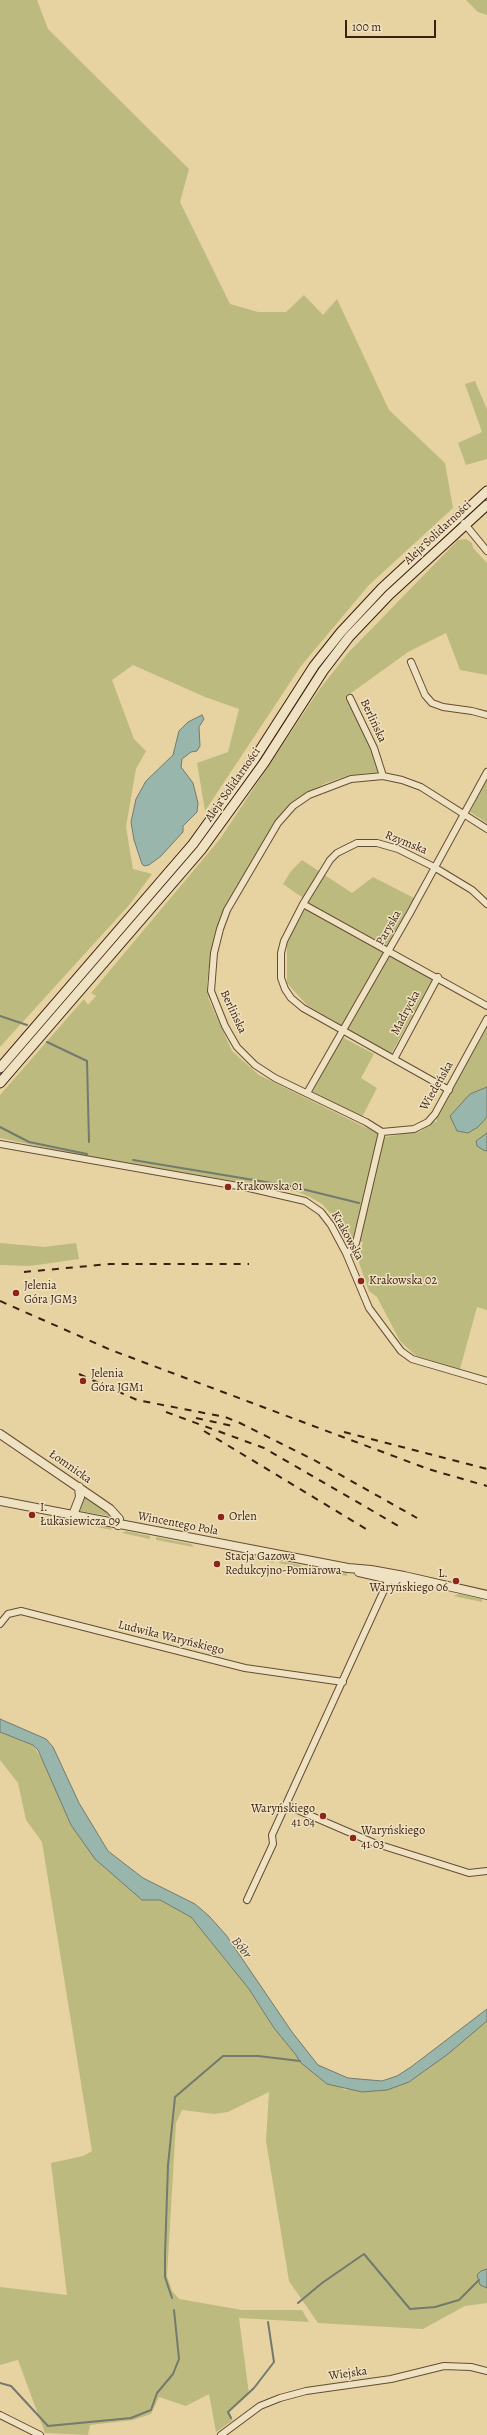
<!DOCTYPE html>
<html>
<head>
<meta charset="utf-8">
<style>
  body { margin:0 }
  #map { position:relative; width:487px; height:2435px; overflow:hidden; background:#e6d3a1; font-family:Alegreya,serif }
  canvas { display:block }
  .scale { position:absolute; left:345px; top:20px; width:91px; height:18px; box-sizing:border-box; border:2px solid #3c1f10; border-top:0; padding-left:5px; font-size:12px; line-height:14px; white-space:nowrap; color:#3c1f10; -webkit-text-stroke:3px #efe2c2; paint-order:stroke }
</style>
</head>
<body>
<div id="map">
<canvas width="487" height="2435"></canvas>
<div class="scale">100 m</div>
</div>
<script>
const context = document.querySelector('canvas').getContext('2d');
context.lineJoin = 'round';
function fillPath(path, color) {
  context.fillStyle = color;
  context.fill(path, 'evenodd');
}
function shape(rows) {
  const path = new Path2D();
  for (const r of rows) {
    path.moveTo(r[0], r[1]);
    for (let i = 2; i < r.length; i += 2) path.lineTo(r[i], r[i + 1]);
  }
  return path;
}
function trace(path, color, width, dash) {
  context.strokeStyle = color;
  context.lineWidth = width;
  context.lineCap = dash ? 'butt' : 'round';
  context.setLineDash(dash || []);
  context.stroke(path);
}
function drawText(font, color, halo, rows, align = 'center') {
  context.font = font + ' Alegreya,serif';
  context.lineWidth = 3;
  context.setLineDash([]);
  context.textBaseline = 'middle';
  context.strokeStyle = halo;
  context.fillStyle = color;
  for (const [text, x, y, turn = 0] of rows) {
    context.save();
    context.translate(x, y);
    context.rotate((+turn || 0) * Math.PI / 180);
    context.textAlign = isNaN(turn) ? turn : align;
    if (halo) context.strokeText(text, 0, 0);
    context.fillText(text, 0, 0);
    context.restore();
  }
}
const green = shape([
  [0,0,37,0,48,29,189,169,180,202,230,304,258,312,286,312,304,295,323,315,337,299,389,410,445,463,453,508,369,585,301,666,205,811,197,763,228,752,239,709,205,697,133,665,112,680,134,739,146,751,136,769,126,827,133,869,152,874,130,904,0,1047],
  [466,0,487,0,487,15,478,12],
  [475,381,487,409,487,459,466,465,458,443,482,432,465,384],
  [443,536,446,539,378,602,199,848,8,1067,196,846,236,793,302,690,338,640,375,599],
  [466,539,472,543,473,548,487,563,487,675,460,670,446,633,408,652,347,696,380,772,350,775,326,783,302,796,282,813,224,910,211,953,207,984,209,1000,232,1051,259,1075,385,1137,421,1131,432,1121,437,1122,436,1118,487,1027,487,1310,477,1307,460,1369,416,1356,400,1341,377,1297,369,1291,358,1260,363,1242,347,1239,331,1214,322,1204,310,1197,298,1192,80,1155,0,1138,0,1095,84,999,88,1005,96,996,91,993,220,839,319,690,348,653,458,540],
  [487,776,487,823,470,812],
  [302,860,352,893,373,877,414,898,384,951,433,978,391,1054,307,1005,287,983,287,942,309,902,283,884,291,871],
  [342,1037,374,1054,361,1078,377,1088,362,1117,312,1093],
  [0,1243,44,1247,76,1243,79,1259,30,1266,0,1265],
  [84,1497,108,1512,109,1516,80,1511],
  [58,1517,110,1527,112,1530,59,1520],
  [126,1531,150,1536,150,1539,122,1533],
  [156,1537,191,1544,194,1547,156,1540],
  [256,1556,274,1560,274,1563,249,1558],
  [279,1561,301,1565,301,1568,279,1563],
  [322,1569,347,1573,347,1576,324,1572],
  [459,1594,482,1599,482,1602,453,1596],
  [0,1732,33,1745,46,1766,71,1825,142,1900,160,1899,191,1917,249,1989,274,2028,296,2055,300,2062,345,2090,423,2072,487,2021,487,2303,465,2306,423,2329,318,2323,289,2281,266,2141,269,2092,228,2112,214,2114,182,2110,176,2123,167,2276,172,2291,179,2299,242,2310,302,2310,309,2322,239,2318,249,2394,228,2412,233,2420,216,2432,209,2394,186,2406,159,2397,151,2414,133,2420,90,2425,88,2435,45,2433,18,2360,0,2365,0,2287,67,2295,51,2163,83,2156,92,2151,42,1842,26,1820,18,1783,0,1760]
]);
const water = shape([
  [202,715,204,719,199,727,200,746,197,751,191,752,182,759,181,767,193,783,198,803,197,812,183,826,183,832,161,856,149,865,144,866,142,864,134,840,131,822,136,799,146,781,173,755,179,731,188,722,202,715],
  [487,1087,487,1117,478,1127,468,1133,457,1131,450,1116,470,1094,487,1087],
  [487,1133,487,1150,485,1151,477,1146,476,1141,487,1133],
  [0,1719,46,1739,53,1747,79,1803,108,1851,143,1878,195,1904,209,1916,226,1935,292,2032,318,2065,348,2078,382,2081,397,2076,411,2067,487,2009,487,2021,448,2054,409,2082,387,2090,362,2092,327,2084,300,2062,296,2055,274,2028,249,1989,191,1917,160,1900,142,1900,95,1859,71,1825,38,1750,33,1745,0,1732,0,1719],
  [487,2269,487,2288,480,2285,477,2275,481,2271,487,2269]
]);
const stream = shape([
  [0,1016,27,1025],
  [47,1042,87,1061,89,1142],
  [0,1127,29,1142,87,1154],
  [133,1160,290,1186,359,1203],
  [172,2298,165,2277,165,2255,168,2165,175,2097,223,2056,258,2056,300,2061],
  [298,2303,322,2283,364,2254,410,2309,435,2307,459,2300,479,2280],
  [0,2383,11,2386,48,2426,131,2418,151,2410,157,2393,173,2374,179,2359,174,2310],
  [231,2418,228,2412,254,2388,274,2362,268,2322]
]);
const minor = shape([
  [464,523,487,551],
  [411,662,425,695,432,703,443,707,472,711,487,715],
  [350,698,374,748,383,776],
  [303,904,487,1006],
  [394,1059,438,977],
  [449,1090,303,1008,291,998,285,989,281,978,281,953,284,941,303,904,330,860,337,853,357,843,377,843,398,849,434,867,472,890,487,904],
  [307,1093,410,913,487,772],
  [382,1132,366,1122,275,1078,255,1065,237,1047,225,1026,211,991,214,953,220,929,227,910,278,823,293,806,309,795,351,779,383,776,402,780,421,787,487,829],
  [382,1132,414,1129,428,1122,435,1114,487,1019],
  [0,1144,249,1188,305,1201,321,1212,331,1225,346,1253,369,1308,401,1351,412,1359,487,1381],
  [346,1253,352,1250,356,1243,382,1132],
  [0,1624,8,1614,21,1611,245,1668,343,1682],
  [286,1805,374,1843,469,1873,487,1871],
  [247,1900,273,1844,272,1835,390,1577],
  [0,2415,40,2435],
  [221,2435,260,2406,280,2398,306,2391,391,2379,444,2366,471,2367,487,2371]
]);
const tertiary = shape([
  [0,1434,110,1509,119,1519,118,1525],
  [0,1501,348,1568,371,1570,404,1576,487,1595],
  [73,1515,80,1497,79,1487],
  [359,1572,403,1582,426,1585]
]);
const secondary = shape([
  [0,1068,193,844,255,758,314,666,341,632,382,588,487,491],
  [0,1083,201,850,264,763,323,671,349,637,389,595,487,505]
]);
const rail = shape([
  [24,1272,110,1264,249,1264],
  [0,1301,111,1350,428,1469,487,1486],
  [79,1374,137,1400,225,1417,240,1423,314,1460,417,1518],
  [166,1412,264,1448,402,1528],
  [196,1418,237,1427],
  [204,1431,371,1532],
  [344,1432,487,1469]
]);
const markers = [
  [228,1187,4,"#8f2418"],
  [361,1281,4,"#8f2418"],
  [16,1293,4,"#8f2418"],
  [83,1381,4,"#8f2418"],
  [32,1515,4,"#8f2418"],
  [221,1517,4,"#8f2418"],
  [217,1564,4,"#8f2418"],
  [456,1581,4,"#8f2418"],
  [323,1816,4,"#8f2418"],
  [353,1838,4,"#8f2418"]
];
const streetNames = [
  ["Aleja Solidarności",438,533,-43],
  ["Berlińska",373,721,65],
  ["Aleja Solidarności",233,785,-55],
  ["Rzymska",406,843,22],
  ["Paryska",389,928,-60],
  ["Berlińska",233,1012,65],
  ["Madrycka",406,1013,-62],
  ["Wiedeńska",437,1086,-60],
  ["Krakowska",347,1236,61],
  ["Łomnicka",70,1467,35],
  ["Wincentego Pola",178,1524,11],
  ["Ludwika Waryńskiego",171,1638,14],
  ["Wiejska",348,2374,-8]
];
const poiNames = [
  ["Krakowska 01",236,1187],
  ["Krakowska 02",369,1281],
  ["Jelenia",24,1286],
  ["Góra JGM3",24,1300],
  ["Jelenia",91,1374],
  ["Góra JGM1",91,1388],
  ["I.",40,1508],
  ["Łukasiewicza 09",40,1522],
  ["Orlen",229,1517],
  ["Stacja Gazowa",225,1557],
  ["Redukcyjno-Pomiarowa",225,1571],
  ["L.",448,1574,"right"],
  ["Waryńskiego 06",448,1588,"right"],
  ["Waryńskiego",315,1809,"right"],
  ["41 04",315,1823,"right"],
  ["Waryńskiego",361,1831],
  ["41 03",361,1845]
];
const waterNames = [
  ["Bóbr",241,1948,51]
];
fillPath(green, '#bdba7f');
fillPath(water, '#98b6ac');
trace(water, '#737a6e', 1);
trace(stream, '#737a6e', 2);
trace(minor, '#664c34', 8);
trace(tertiary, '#664c34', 10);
trace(secondary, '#3c1f10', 11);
trace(minor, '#efe2c2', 6);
trace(tertiary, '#efe2c2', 8);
trace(secondary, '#efe2c2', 9);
trace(rail, '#3c1f10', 2, [7, 7]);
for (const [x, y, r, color] of markers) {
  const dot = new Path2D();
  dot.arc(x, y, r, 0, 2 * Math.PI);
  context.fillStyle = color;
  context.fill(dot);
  trace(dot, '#efe2c2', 1.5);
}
drawText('12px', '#3c1f10', '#efe2c2', streetNames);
drawText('12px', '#3c1f10', '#efe2c2', poiNames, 'left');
drawText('italic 13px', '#534537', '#efe2c2', waterNames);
</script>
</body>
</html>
